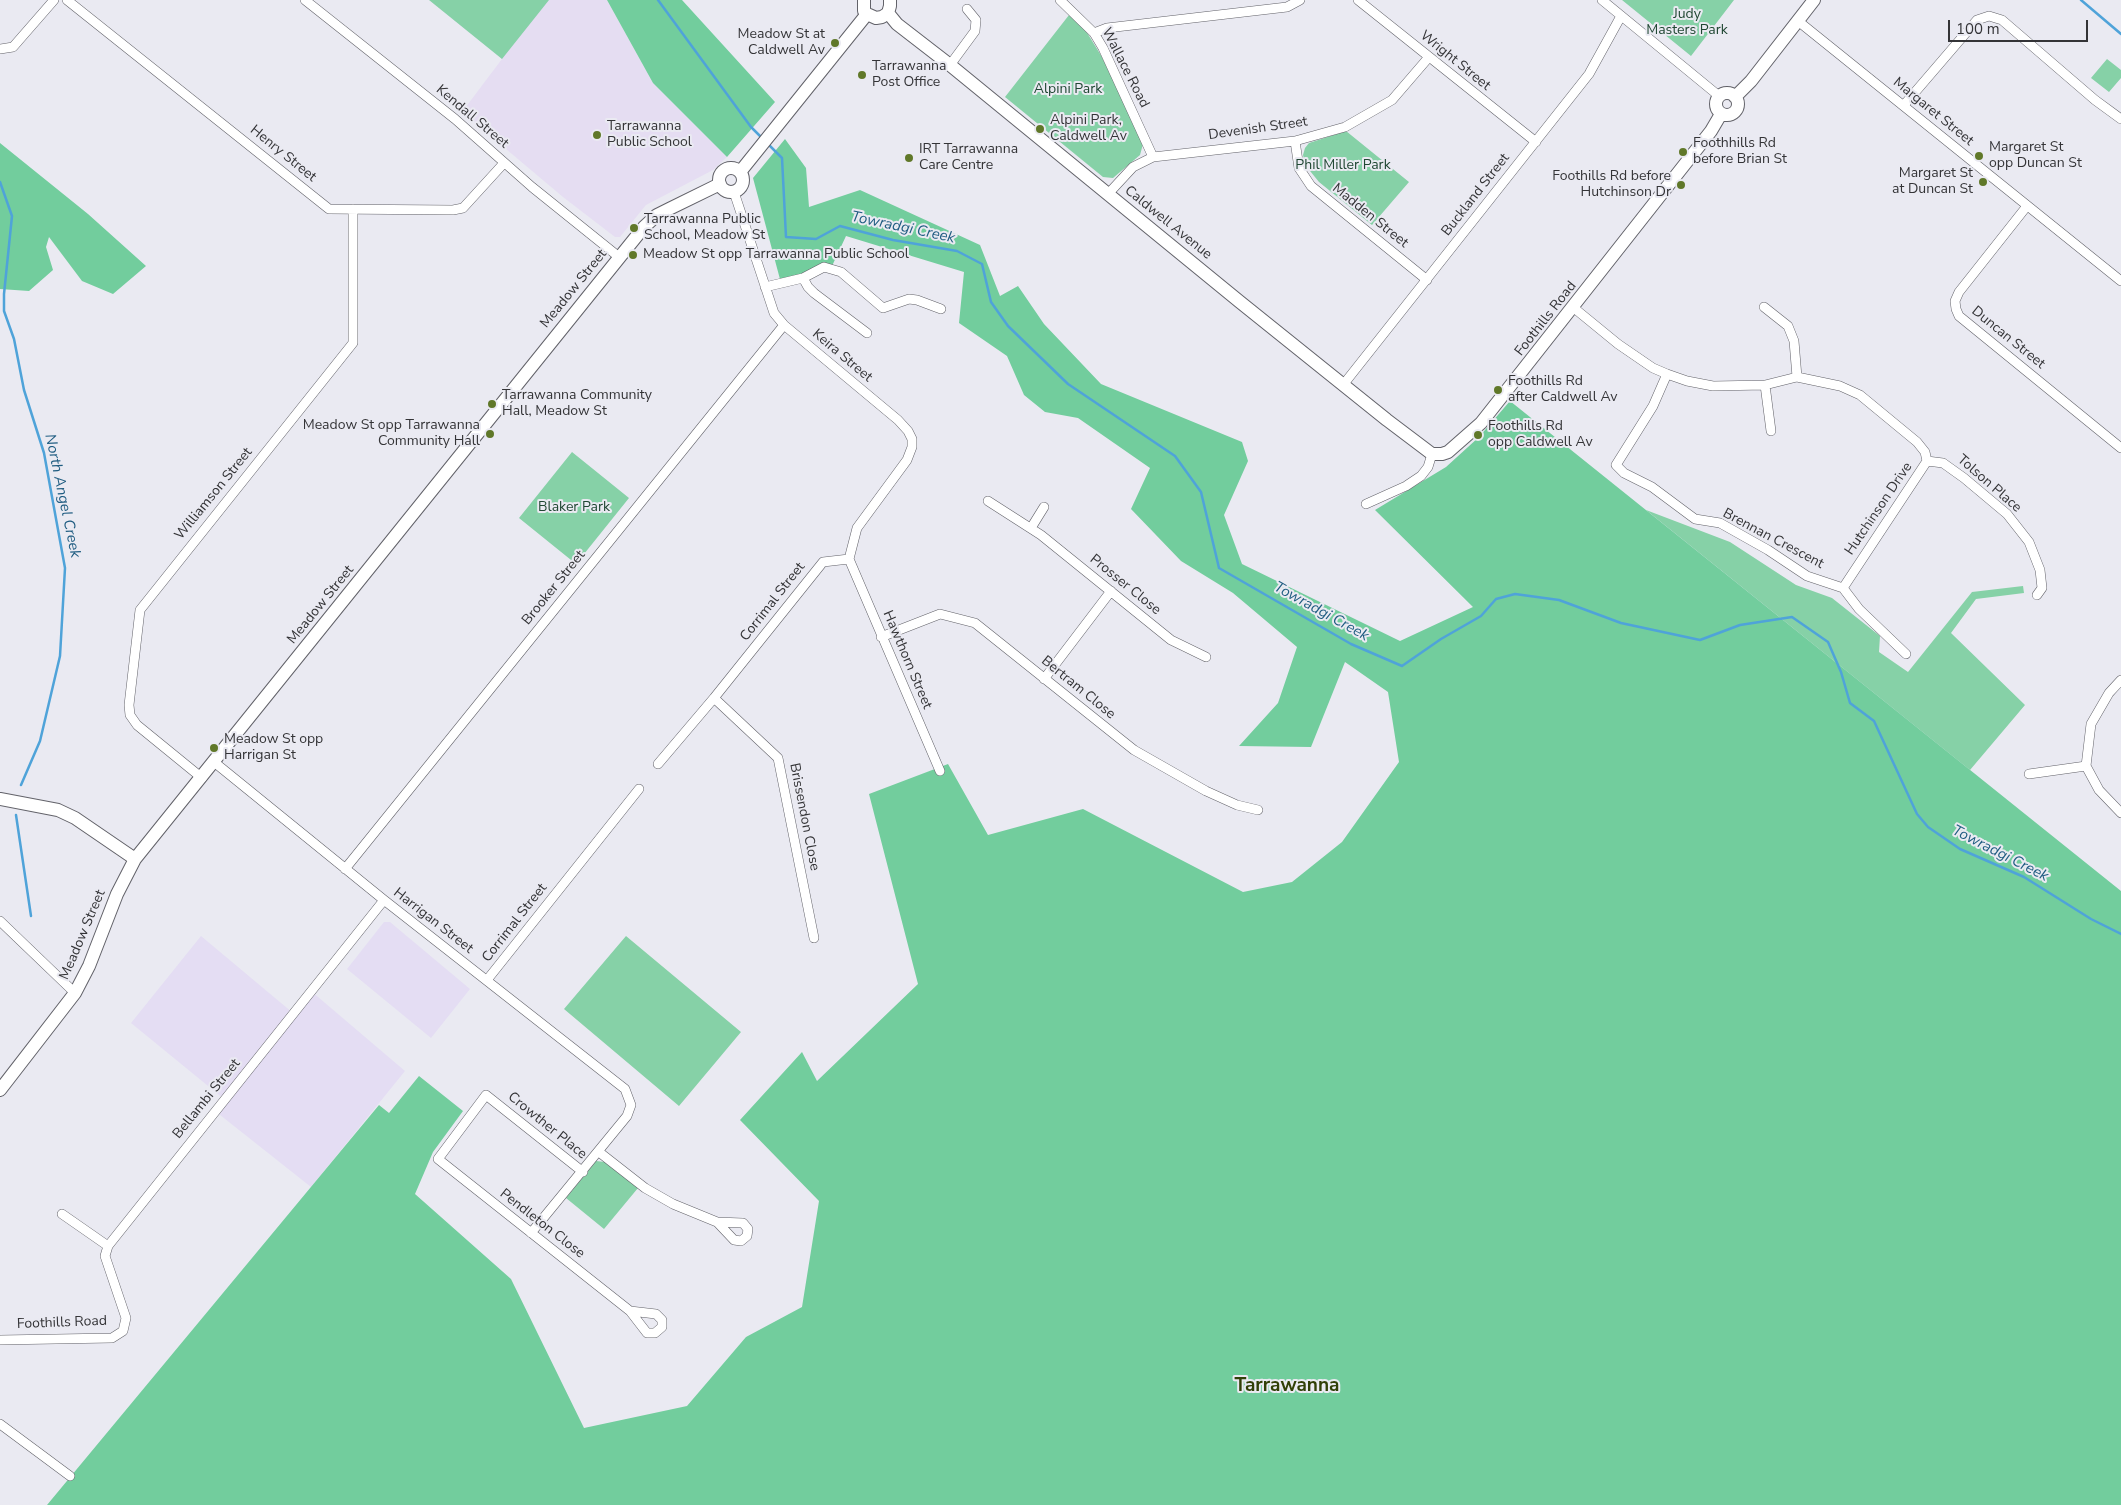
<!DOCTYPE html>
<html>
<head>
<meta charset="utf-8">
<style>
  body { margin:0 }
  #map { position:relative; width:2121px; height:1505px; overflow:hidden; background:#eaeaf2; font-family:"Nunito Sans",sans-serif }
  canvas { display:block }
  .scale { position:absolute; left:1948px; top:20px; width:140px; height:22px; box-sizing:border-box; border:2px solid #343437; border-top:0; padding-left:6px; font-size:15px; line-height:18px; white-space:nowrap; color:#343437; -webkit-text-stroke:4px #eaeaf2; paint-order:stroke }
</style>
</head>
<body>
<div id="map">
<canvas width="2121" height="1505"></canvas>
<div class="scale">100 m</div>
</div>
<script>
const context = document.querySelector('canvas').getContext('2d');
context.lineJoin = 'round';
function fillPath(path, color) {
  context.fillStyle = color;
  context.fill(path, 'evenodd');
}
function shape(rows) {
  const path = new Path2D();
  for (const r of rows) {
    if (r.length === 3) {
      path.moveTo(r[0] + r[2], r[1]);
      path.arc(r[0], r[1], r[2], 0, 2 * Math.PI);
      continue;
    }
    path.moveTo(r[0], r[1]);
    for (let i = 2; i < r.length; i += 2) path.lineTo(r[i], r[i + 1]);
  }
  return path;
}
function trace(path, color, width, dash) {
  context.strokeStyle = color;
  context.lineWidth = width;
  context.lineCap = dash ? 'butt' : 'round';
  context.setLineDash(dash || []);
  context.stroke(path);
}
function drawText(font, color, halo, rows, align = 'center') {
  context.font = font + ' "Nunito Sans",sans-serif';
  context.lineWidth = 4;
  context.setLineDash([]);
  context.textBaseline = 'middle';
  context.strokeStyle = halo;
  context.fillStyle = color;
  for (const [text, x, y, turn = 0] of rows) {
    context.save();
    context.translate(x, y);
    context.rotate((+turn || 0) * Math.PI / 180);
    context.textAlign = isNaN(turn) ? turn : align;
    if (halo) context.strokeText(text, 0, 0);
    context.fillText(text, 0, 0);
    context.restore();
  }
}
const industrial = shape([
  [384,922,390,922,470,989,431,1038,347,969],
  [201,936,293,1013,311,991,405,1071,311,1187,215,1111,224,1099,131,1023]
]);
const education = shape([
  [429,0,607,0,653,83,727,157,713,170,646,205,620,237,615,237,563,197,462,112,502,59]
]);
const green = shape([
  [429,0,549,0,502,59],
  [1622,0,1734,0,1691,56],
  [1069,15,1086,31,1102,57,1143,144,1140,155,1113,178,1103,177,1005,97],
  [2107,59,2121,70,2121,78,2109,92,2091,78],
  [1346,131,1409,182,1372,225,1319,182,1306,166,1303,155,1305,148,1309,143],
  [572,452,629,498,576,564,519,518],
  [1646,510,1730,542,1796,585,1832,598,1880,636,1879,652,1908,672,1972,592,2023,586,2024,593,1976,599,1951,633,2025,705,1970,770],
  [626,936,741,1032,679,1106,564,1009],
  [596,1161,605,1162,638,1188,604,1229,566,1198]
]);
const forest = shape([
  [607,0,682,0,775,102,727,157,653,83],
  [785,139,806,168,809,207,860,190,980,245,1000,296,1018,286,1044,324,1101,384,1242,442,1248,461,1224,515,1242,564,1400,641,1473,607,1375,510,1446,467,1479,437,1510,401,2121,891,2121,1505,47,1505,379,1105,389,1113,419,1076,463,1111,433,1152,415,1194,511,1279,584,1428,687,1406,746,1337,802,1307,819,1201,740,1120,802,1052,817,1081,918,984,869,794,948,764,988,835,1083,809,1243,892,1292,882,1342,842,1399,762,1388,692,1345,662,1311,747,1239,746,1278,703,1297,647,1233,593,1181,561,1131,509,1150,468,1078,418,1045,412,1024,395,1007,356,959,323,964,272,846,236,832,266,781,283,753,178],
  [0,143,88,214,146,266,113,294,82,281,49,237,46,247,53,270,29,291,0,289]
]);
const stream = shape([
  [658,0,751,127,762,138],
  [2081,0,2121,34],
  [768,144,782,158,786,237,816,239,840,226,893,240,957,251,982,264,991,302,1008,326,1068,384,1175,456,1201,492,1219,568,1351,644,1402,666,1441,639,1481,616,1496,599,1515,594,1559,600,1621,623,1700,640,1740,625,1792,617,1828,642,1841,672,1850,703,1874,721,1917,814,1928,827,1960,849,2024,877,2091,919,2121,934],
  [0,182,12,216,4,294,4,311,14,339,24,390,44,453,65,568,60,656,40,741,21,785],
  [16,815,31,916]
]);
const street = shape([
  [67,0,329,209,453,210,463,208,504,163],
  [305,0,455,119,532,187,619,257],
  [1060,0,1094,33,1103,48,1153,157],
  [1358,0,1536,142],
  [1602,0,1719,96],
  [1798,21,2121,281],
  [1094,33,1107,28,1287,7,1300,0],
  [0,49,13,47,54,0],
  [950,65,975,31,976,20,967,9],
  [1904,105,1977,20,1989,16,2002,20,2095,100,2121,119],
  [1295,141,1299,168,1311,186,1427,280],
  [1108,194,1133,167,1153,157,1295,141,1345,127,1392,100,1429,57],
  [2027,206,1959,292,1955,301,1956,309,1959,316,2121,448],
  [803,278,808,287,814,293,867,333],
  [765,287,803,278,824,267,841,272,883,308,909,299,917,300,941,309],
  [1764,307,1788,326,1794,341,1797,377],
  [1574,308,1618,344,1653,368,1667,374,1687,381,1713,386,1765,385,1797,377,1840,386,1860,395,1917,442,1925,452,1927,461,1843,588],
  [1667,374,1653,406,1616,465,1624,473,1652,487,1695,519,1720,523,1768,550,1807,576,1843,588],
  [1343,385,1589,74,1621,16],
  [1765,385,1771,431],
  [1927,461,1943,463,1964,478,2007,514,2029,542,2040,570,2042,588,2037,595],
  [988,501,1041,535,1171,640,1206,657],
  [1366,504,1406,486,1421,476,1428,467,1432,454],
  [1031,528,1044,507],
  [849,559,940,771],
  [1843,588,1859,609,1906,654],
  [881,637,940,614,975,623,1134,750,1206,791,1237,805,1258,810],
  [1044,679,1111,591],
  [2121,680,2109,693,2091,724,2086,766,2099,790,2121,813],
  [714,698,778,758,814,938],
  [214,762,384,900,625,1089,631,1105,627,1116,531,1233],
  [658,764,714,698,823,562,849,559,857,528,907,460,912,447,912,439,908,431,898,420,784,325,774,313,734,192],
  [2029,774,2086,766],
  [202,778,137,725,130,715,129,705,140,610,353,343,353,209],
  [345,869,784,325],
  [0,921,75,993],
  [487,980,639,789],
  [599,1152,645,1188,673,1204,717,1222,743,1223,748,1229,747,1236,741,1241,734,1240,717,1222],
  [583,1172,486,1095,438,1159,630,1311,656,1314,662,1320,662,1327,655,1333,647,1333,630,1311],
  [62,1214,108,1246],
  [0,1340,112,1338,123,1331,126,1318,105,1256,108,1246,384,900],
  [0,1424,70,1476]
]);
const secondary = shape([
  [864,0,864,11,867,14,876,18,882,17,888,13,890,6,890,0],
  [888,13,897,24,950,65,1240,302,1387,420,1432,454,1442,454,1448,452,1481,423,1711,131,1721,114],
  [1727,104,11],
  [1735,97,1751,81,1814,0],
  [731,180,12],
  [740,172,867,14],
  [0,799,58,810,75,818,135,859],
  [0,1090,75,993,89,966,117,894,135,859,644,227,657,215,669,209,720,184]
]);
const markers = [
  [835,43,5,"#607829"],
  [862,75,5,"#607829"],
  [1040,129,5,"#607829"],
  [597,135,5,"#607829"],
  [1683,152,5,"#607829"],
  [1979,156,5,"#607829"],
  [909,158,5,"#607829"],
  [1983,182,5,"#607829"],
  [1681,185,5,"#607829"],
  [634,228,5,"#607829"],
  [633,255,5,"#607829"],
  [1498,390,5,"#607829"],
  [492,404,5,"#607829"],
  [490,434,5,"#607829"],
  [1478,435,5,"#607829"],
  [214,748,5,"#607829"]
];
const parkNames = [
  ["Judy",1687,15],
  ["Masters Park",1687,31],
  ["Alpini Park",1068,90],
  ["Phil Miller Park",1343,166],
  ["Blaker Park",574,508]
];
const poiNames = [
  ["Meadow St at",825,35,"right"],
  ["Caldwell Av",825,51,"right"],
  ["Tarrawanna",872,67],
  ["Post Office",872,83],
  ["Alpini Park,",1050,121],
  ["Caldwell Av",1050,137],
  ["Tarrawanna",607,127],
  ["Public School",607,143],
  ["Foothhills Rd",1693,144],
  ["before Brian St",1693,160],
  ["Margaret St",1989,148],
  ["opp Duncan St",1989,164],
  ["IRT Tarrawanna",919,150],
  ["Care Centre",919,166],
  ["Margaret St",1973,174,"right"],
  ["at Duncan St",1973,190,"right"],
  ["Foothills Rd before",1671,177,"right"],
  ["Hutchinson Dr",1671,193,"right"],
  ["Tarrawanna Public",644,220],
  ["School, Meadow St",644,236],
  ["Meadow St opp Tarrawanna Public School",643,255],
  ["Foothills Rd",1508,382],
  ["after Caldwell Av",1508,398],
  ["Tarrawanna Community",502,396],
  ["Hall, Meadow St",502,412],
  ["Meadow St opp Tarrawanna",480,426,"right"],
  ["Community Hall",480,442,"right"],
  ["Foothills Rd",1488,427],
  ["opp Caldwell Av",1488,443],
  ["Meadow St opp",224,740],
  ["Harrigan St",224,756]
];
const streetNames = [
  ["Wright Street",1455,61,39],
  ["Wallace Road",1125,68,63],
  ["Margaret Street",1933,112,39],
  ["Kendall Street",472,117,40],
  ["Devenish Street",1258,129,-8],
  ["Henry Street",283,154,39],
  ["Buckland Street",1476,195,-52],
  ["Madden Street",1370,216,39],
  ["Caldwell Avenue",1168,223,39],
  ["Meadow Street",574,289,-51],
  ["Foothills Road",1546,319,-52],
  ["Duncan Street",2008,338,39],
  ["Keira Street",842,356,40],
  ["Tolson Place",1989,484,41],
  ["Williamson Street",214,494,-51],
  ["Hutchinson Drive",1879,509,-56],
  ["Brennan Crescent",1773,539,28],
  ["Prosser Close",1125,585,39],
  ["Brooker Street",554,588,-51],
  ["Corrimal Street",773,602,-52],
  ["Meadow Street",321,605,-51],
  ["Hawthorn Street",907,660,67],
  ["Bertram Close",1078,688,39],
  ["Brissendon Close",804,817,79],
  ["Harrigan Street",433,921,38],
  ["Corrimal Street",515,923,-52],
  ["Meadow Street",83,935,-67],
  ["Bellambi Street",207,1099,-51],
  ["Crowther Place",547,1126,39],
  ["Pendleton Close",542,1224,38],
  ["Foothills Road",62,1323,-2]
];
const waterNames = [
  ["Towradgi Creek",903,228,12],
  ["North Angel Creek",62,496,78],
  ["Towradgi Creek",1321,612,29],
  ["Towradgi Creek",2000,854,27]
];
const districtNames = [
  ["Tarrawanna",1287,1386]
];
fillPath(industrial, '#e4ddf3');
fillPath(education, '#e5ddf2');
fillPath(green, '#86d1a7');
fillPath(forest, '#72cd9d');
trace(stream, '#4fa3d9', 2.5);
trace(street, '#626269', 10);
trace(secondary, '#626269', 14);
trace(street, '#fff', 9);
trace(secondary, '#fff', 12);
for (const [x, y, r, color] of markers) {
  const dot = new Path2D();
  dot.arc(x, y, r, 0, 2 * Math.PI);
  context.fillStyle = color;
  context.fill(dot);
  trace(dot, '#eaeaf2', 2);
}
drawText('14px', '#204733', '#eaeaf2', parkNames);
drawText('14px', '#343437', '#eaeaf2', poiNames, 'left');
drawText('14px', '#343437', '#eaeaf2', streetNames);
drawText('italic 15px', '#1f5c81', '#eaeaf2', waterNames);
drawText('bold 19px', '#314007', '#eaeaf2', districtNames);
</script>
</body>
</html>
